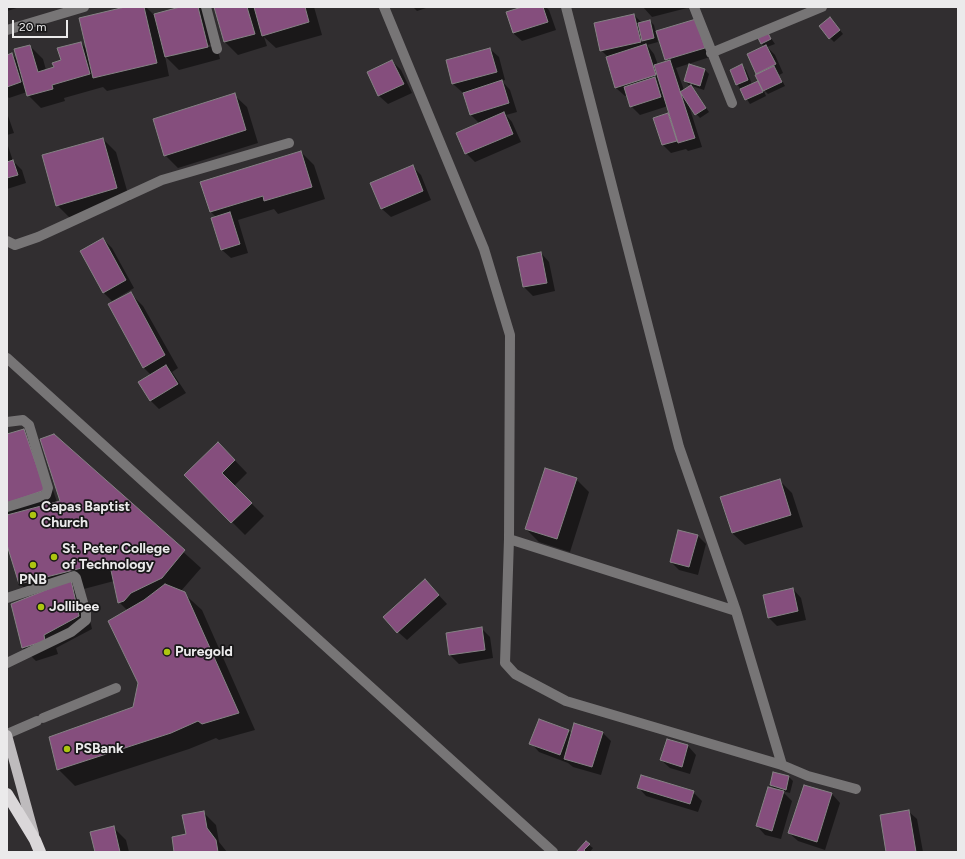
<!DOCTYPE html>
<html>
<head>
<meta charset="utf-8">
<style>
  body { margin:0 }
  #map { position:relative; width:965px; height:859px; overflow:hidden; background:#312e30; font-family:Figtree,sans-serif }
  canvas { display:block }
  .frame { position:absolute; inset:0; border:8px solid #ebeaeb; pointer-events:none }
  .scale { position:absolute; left:12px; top:20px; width:56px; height:18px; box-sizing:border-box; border:2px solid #ebeaeb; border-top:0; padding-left:5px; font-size:12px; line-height:14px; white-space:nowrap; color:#ebeaeb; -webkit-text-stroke:3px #181718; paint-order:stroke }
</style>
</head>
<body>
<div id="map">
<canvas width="965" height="859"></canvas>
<div class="frame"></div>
<div class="scale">20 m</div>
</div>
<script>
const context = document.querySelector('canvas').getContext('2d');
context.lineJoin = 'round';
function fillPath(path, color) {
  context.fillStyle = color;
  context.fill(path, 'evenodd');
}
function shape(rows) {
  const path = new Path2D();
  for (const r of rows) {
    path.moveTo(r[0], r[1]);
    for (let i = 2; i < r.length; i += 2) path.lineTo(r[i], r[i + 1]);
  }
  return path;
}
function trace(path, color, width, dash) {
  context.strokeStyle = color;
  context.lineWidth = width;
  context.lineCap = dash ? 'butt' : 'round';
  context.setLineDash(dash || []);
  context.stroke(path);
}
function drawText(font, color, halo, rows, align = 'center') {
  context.font = font + ' Figtree,sans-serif';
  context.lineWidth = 3.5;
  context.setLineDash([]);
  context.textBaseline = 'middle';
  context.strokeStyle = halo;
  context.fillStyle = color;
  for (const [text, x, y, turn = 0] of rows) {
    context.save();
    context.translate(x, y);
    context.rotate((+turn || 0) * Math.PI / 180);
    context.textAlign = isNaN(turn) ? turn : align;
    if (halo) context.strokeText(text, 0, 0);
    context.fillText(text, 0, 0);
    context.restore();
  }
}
const shadow = shape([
  [7,7,20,7,7,11],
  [130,7,146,7,156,17,184,7,200,7,209,17,220,59,179,70,165,56,169,76,107,91,103,87,64,98,65,101,41,108,28,95,27,92,9,98,7,96,7,56,12,54,18,61,30,46,43,59,46,70,55,68,81,43,87,49],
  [212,44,213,46,173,56,173,54],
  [215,7,314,7,322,35,276,48,264,37,267,46,238,55,225,42],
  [413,7,429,7,417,11],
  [525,7,546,7,549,10,556,30,522,41,513,33],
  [643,7,687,7,687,8,652,17],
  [634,15,642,23,650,21,654,25,658,42,647,45,654,54,658,65,668,62,666,59,696,20,713,56,676,68,684,90,691,86,709,112,700,118,689,106,702,147,688,151,686,149,671,153,663,145,654,118,668,114,672,118,668,106,640,115,631,106,628,95,625,96,616,88,608,57,601,50],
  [834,23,843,34,834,42,830,38],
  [768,34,775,44,767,47,775,55,783,73,779,75,785,86,768,94,763,89,766,96,750,104,737,84,742,66,746,70,752,84,760,81,757,73,765,47,762,44],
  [490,49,499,57,505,80,502,81,510,90,517,112,506,115,512,122,521,142,475,162,466,153,480,124,471,115,464,92,462,92,453,84],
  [392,61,401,70,412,93,388,104,379,96,368,73],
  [690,66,705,70,709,74,704,90,689,85,685,81],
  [234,95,247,107,258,143,178,168,165,155],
  [7,113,14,133,7,135],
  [103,139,116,152,130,201,70,218,57,205],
  [7,143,13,161,22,170,26,183,7,189],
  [301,152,314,165,325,199,278,214,274,209,238,220,248,253,231,258,222,250,216,217,211,212,202,183],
  [412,166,421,175,431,200,391,217,382,209,372,184],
  [103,239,112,248,134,288,112,301,103,292],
  [541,253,549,262,555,291,533,296,524,287,518,258],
  [130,293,143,306,178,368,172,372,186,393,159,409,150,400,151,375,143,367],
  [24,430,37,443,57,502,61,501,54,435,201,568,181,591,202,610,255,730,219,740,216,738,189,749,75,786,58,769,134,707,139,682,128,611,119,602,114,581,80,590,84,594,92,629,56,648,58,654,36,661,23,648,33,596,20,584,7,542,7,436],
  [218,443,247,473,234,486,264,516,245,535,185,475],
  [576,479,589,492,570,552,539,542,526,529],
  [779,480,792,493,803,527,745,545,732,533],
  [698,536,706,544,698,575,679,570,671,562],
  [433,589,447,604,407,640,398,632],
  [793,589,801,598,806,620,777,626,769,618],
  [482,629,490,637,493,658,459,664,450,655,447,634],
  [569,731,572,734,602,732,611,741,601,775,573,767,568,763,539,752,531,743],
  [667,740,688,746,696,755,690,774,670,768,661,760],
  [774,773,789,777,793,781,790,793,782,791,792,801,781,839,765,835,757,826,776,790,771,785],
  [638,787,693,792,702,801,698,812,646,796],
  [832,794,840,803,825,850,798,841,789,833],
  [908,811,917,819,923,852,887,852],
  [203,812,216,825,219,842,227,852,175,852],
  [113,827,126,840,129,852,96,852],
  [589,845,593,848,590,852,577,852]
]);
const building = shape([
  [125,7,144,7,157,63,93,78,79,18,125,7],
  [180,7,198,7,208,47,165,57,154,14,180,7],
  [214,7,247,7,255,34,224,42,214,7],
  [254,7,305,7,309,22,262,36,254,7],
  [522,7,543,7,548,22,513,33,506,12,522,7],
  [634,14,641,42,600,51,594,23,634,14],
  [830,17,840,30,829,39,819,26,830,17],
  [696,19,705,48,665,60,656,31,696,19],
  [650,20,654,38,642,41,638,23,650,20],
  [768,33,771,39,761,44,758,38,768,33],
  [81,42,90,74,52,85,53,89,27,96,14,49,30,45,38,72,54,67,52,63,61,60,57,48,81,42],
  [646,44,656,75,615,88,606,57,646,44],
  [766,45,776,64,756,74,747,54,766,45],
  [490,48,497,72,452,84,446,60,490,48],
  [12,53,21,82,7,87,7,55,12,53],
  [392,60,404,84,378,96,367,72,392,60],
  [670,60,695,138,678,143,654,65,670,60],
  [689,64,705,69,700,86,684,81,689,64],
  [742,64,748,80,736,85,730,70,742,64],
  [774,66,782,82,763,91,755,75,774,66],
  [655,77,661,97,630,107,624,87,655,77],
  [502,80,509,103,470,115,463,93,502,80],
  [758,81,763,92,745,100,740,89,758,81],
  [691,85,706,108,695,115,680,92,691,85],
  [235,93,246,130,164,156,153,119,235,93],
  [504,112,513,134,465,154,456,133,504,112],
  [668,113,677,141,662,145,653,118,668,113],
  [103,138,117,188,56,206,42,155,103,138],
  [301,151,312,187,264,201,263,196,210,212,200,182,301,151],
  [13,160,18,175,7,178,7,162,13,160],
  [413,165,423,191,381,209,370,183,413,165],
  [230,212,240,244,221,250,211,218,230,212],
  [103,238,126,280,103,293,80,251,103,238],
  [541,252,547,283,523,287,517,257,541,252],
  [131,292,165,355,143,368,108,304,131,292],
  [166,365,178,384,150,401,138,382,166,365],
  [24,429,45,490,7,503,7,434,24,429],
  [54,434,185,550,162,578,131,593,124,601,118,603,109,561,19,584,7,545,7,515,60,501,40,439,54,434],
  [218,442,235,460,222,473,252,503,231,523,184,475,218,442],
  [545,468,577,478,557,539,525,529,545,468],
  [780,479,791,515,732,533,720,497,780,479],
  [678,530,698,535,689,567,670,562,678,530],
  [425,579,439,595,397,633,383,617,425,579],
  [71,580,79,616,44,635,45,641,22,648,11,604,71,580],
  [165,584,185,592,239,713,202,724,198,721,171,733,57,770,49,737,133,707,138,683,108,621,144,600,165,584],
  [793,588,798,611,768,618,763,595,793,588],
  [482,627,485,650,449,655,446,633,482,627],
  [539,719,569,730,560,755,529,744,539,719],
  [574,723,603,732,592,767,564,759,574,723],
  [667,739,688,745,682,767,660,760,667,739],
  [773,772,789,776,786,790,770,785,773,772],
  [641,775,694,791,690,804,637,788,641,775],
  [804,785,832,793,817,842,788,833,804,785],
  [768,787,784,791,772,831,756,826,768,787],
  [909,810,916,852,886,852,880,815,909,810],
  [204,811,207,828,216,840,218,852,174,852,172,837,186,834,182,815,204,811],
  [114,826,120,852,94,852,95,852,90,832,114,826],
  [586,841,590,844,584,850,586,852,576,852,586,841]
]);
const minor = shape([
  [206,7,217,49],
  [384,7,484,249,510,335,509,539,505,663,515,674,566,701,782,765,808,776,856,789],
  [566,7,679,447,736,611,782,765],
  [694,7,732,103],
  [7,30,84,7],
  [711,53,822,7],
  [7,241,15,245,38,237,162,180,289,143],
  [7,358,553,852],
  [7,422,23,420,29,425,48,488,46,495,7,507],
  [509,539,736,611],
  [7,598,74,576,76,578,86,613,86,620,71,632,7,663],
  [43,718,116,688],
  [7,734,37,721]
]);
const major = shape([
  [7,735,34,834]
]);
const highway = shape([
  [7,794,35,840,40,852]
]);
const markers = [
  [33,515,4,"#adc610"],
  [54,557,4,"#adc610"],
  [33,565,4,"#adc610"],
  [41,607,4,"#adc610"],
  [167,652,4,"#adc610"],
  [67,749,4,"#adc610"]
];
const poiNames = [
  ["Capas Baptist",41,507],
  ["Church",41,523],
  ["St. Peter College",62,549],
  ["of Technology",62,565],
  ["PNB",33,580,"center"],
  ["Jollibee",49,607],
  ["Puregold",175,652],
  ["PSBank",75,749]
];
fillPath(shadow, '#0007');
fillPath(building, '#854e7d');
trace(building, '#858284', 1);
trace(minor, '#777576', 10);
trace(major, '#bebbbd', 10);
trace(highway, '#dad7d9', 12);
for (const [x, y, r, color] of markers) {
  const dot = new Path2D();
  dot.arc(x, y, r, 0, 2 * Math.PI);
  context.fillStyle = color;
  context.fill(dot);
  trace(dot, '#181718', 1.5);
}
drawText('bold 14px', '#ebeaeb', '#181718', poiNames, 'left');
</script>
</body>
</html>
